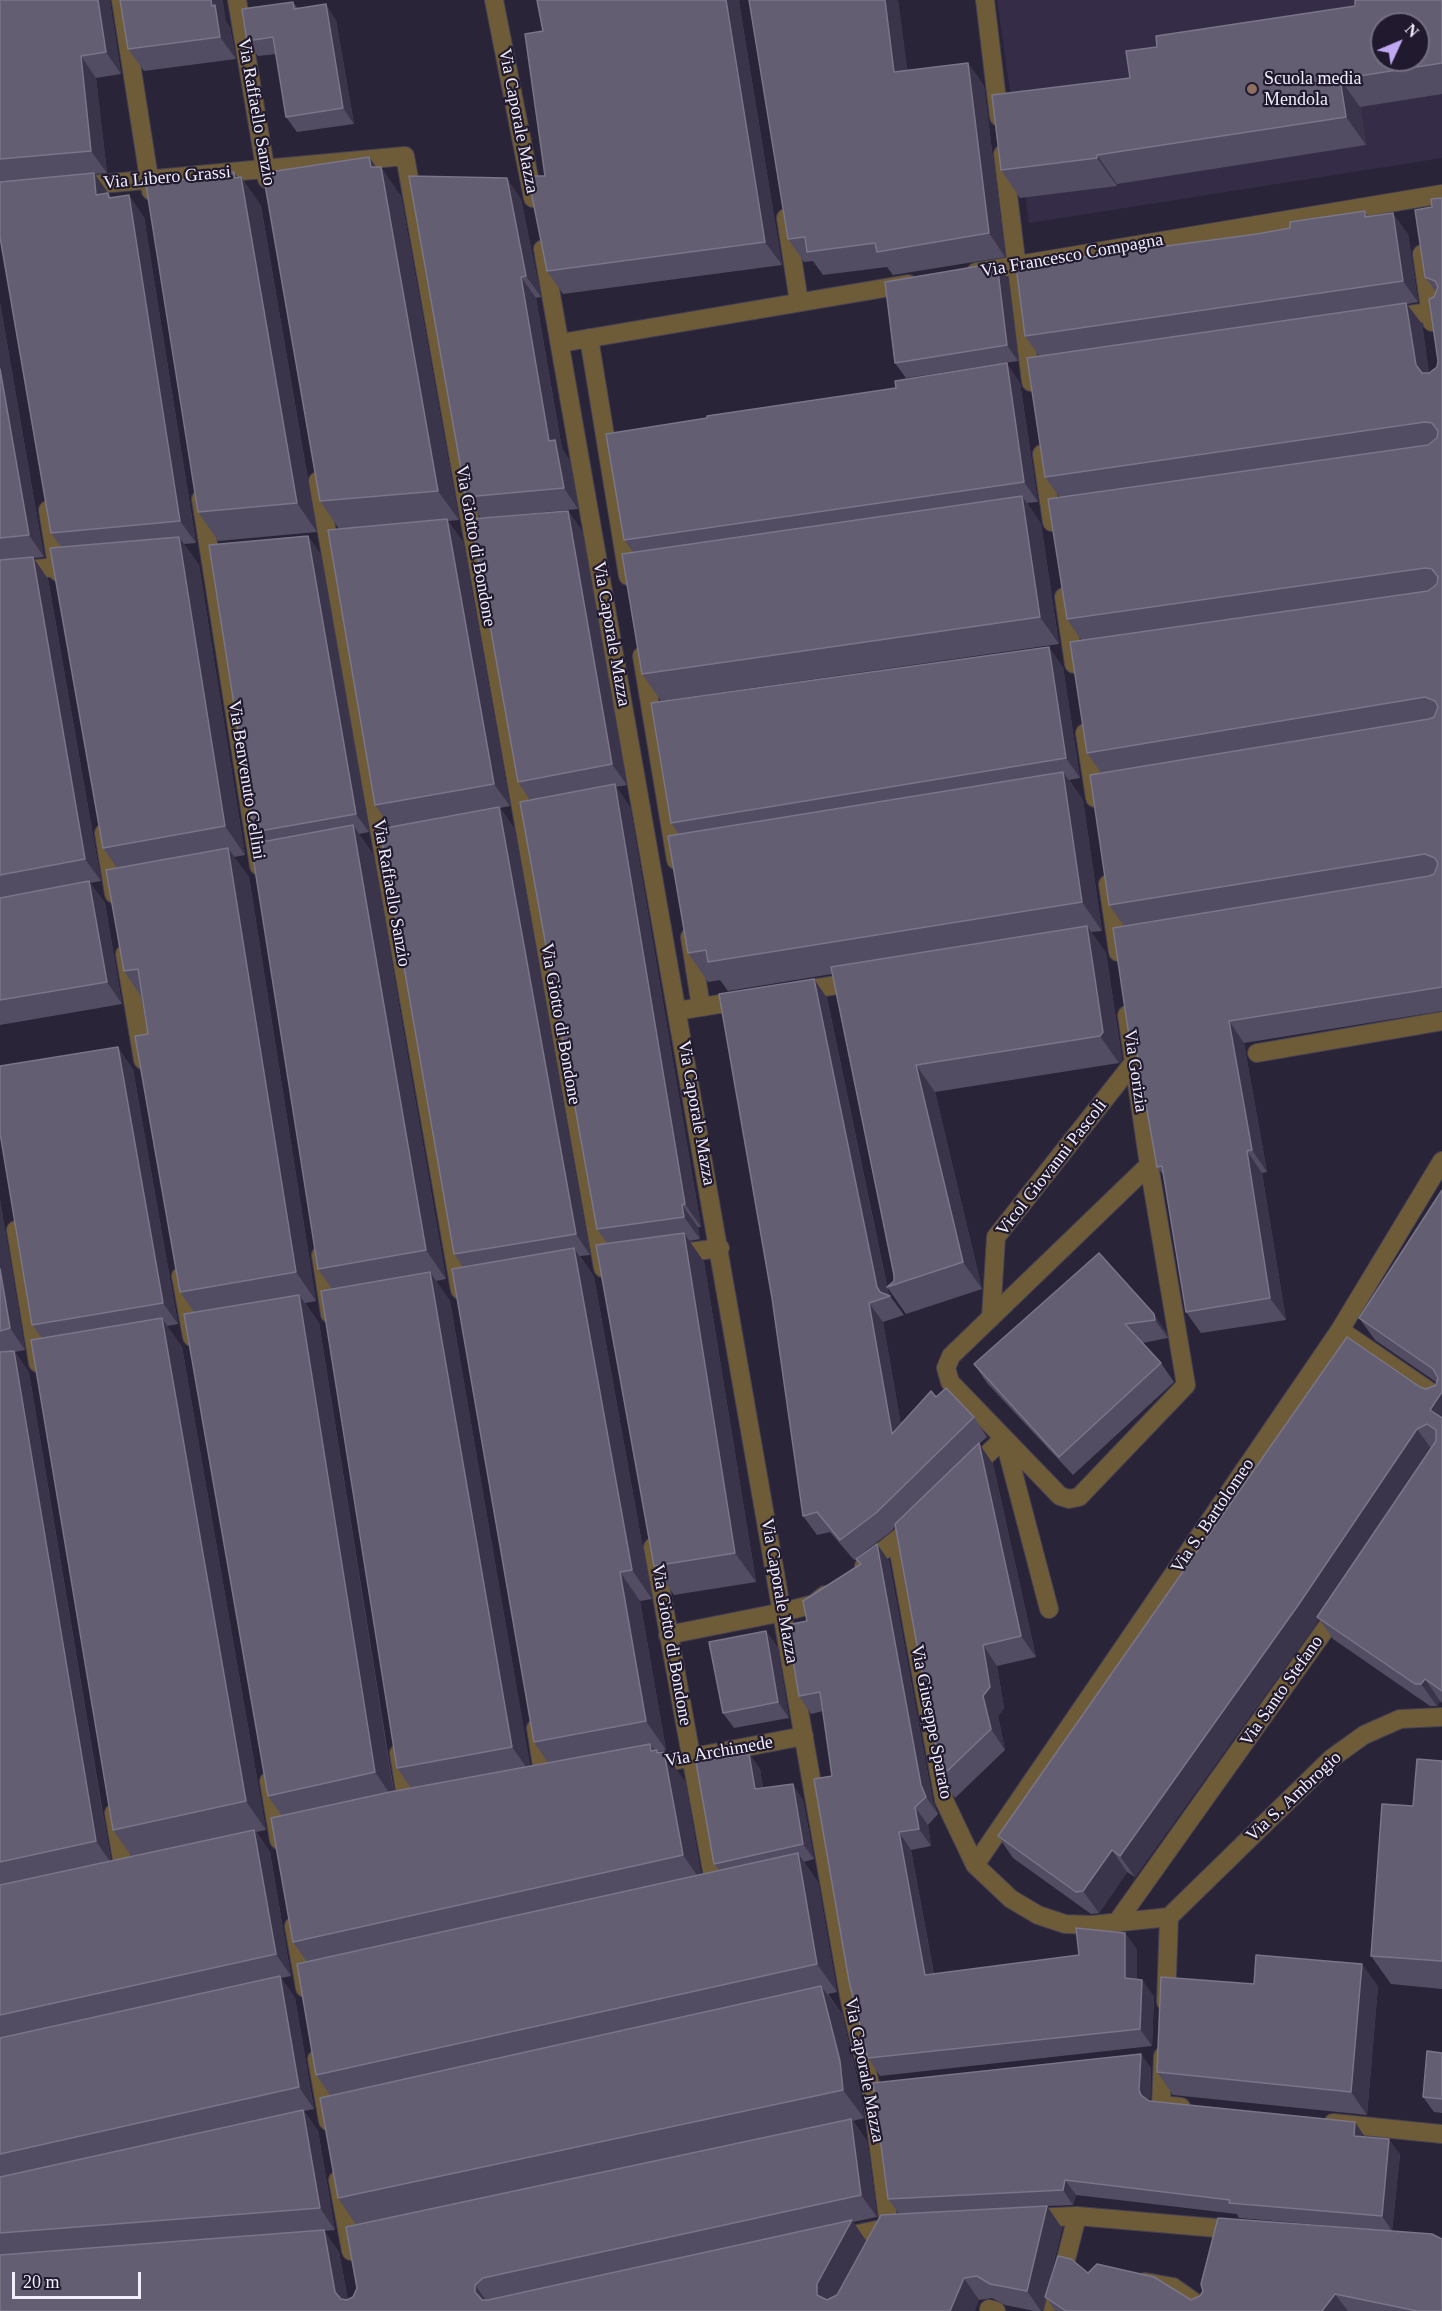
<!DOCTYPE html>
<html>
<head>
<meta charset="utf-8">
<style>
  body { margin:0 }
  #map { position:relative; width:1442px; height:2311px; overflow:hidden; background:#2a2438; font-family:"Times New Roman",serif }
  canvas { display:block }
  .north { position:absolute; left:1370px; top:12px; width:60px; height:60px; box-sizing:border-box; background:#211a2e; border:2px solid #746f80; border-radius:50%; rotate:46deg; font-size:16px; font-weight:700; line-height:24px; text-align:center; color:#f1eefc }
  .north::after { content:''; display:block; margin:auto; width:21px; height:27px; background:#c1a8f3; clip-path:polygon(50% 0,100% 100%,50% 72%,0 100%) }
  .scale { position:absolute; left:12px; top:2272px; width:129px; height:27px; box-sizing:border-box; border:3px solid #f1eefc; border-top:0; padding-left:8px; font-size:18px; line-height:21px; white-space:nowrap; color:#f1eefc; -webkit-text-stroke:4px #211a2e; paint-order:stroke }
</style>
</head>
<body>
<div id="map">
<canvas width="1442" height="2311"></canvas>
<div class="north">N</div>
<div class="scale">20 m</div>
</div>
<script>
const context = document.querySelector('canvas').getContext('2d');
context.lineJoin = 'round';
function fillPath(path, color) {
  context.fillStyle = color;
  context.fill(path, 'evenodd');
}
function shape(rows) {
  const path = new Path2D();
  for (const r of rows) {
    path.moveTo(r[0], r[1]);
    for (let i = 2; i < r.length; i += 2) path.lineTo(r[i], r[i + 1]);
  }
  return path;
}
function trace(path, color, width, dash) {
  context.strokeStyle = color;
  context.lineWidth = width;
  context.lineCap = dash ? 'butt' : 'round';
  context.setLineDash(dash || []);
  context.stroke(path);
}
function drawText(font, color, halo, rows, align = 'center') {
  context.font = font + ' "Times New Roman",serif';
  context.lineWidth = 4.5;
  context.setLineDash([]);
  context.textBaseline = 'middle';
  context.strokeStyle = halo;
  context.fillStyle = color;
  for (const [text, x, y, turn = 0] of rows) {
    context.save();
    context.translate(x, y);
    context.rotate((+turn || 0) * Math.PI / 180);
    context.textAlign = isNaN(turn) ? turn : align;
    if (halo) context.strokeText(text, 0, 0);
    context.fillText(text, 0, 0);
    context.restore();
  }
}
const built = shape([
  [997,0,1442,0,1442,158,1029,223],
  [1382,24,1418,24,1418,60,1382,60]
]);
const street = shape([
  [121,0,151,191],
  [237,0,267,179],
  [494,0,533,198],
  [985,0,999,117],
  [1003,154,1031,382],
  [79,186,405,156,603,1268],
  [786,218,799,302],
  [543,249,850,2001,871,2088,889,2226],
  [1422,254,1432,322],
  [976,272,1442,194],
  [1390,318,1442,310],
  [589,338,628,576],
  [561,343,908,284],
  [1042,454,1052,522],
  [318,481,460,1290],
  [201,499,259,866],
  [48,510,58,572],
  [0,572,69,566],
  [1064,597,1074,664],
  [642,656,676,860],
  [1085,733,1095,798],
  [104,833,114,894],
  [1108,884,1118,952],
  [690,937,701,1007],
  [125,954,143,1060],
  [798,991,856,982],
  [677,1011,744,1000],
  [1127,1015,1149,1165,1186,1385,1079,1497,1069,1499,1060,1496,950,1382,946,1368,951,1356,1149,1165],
  [1257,1053,1442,1021],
  [16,1230,38,1363],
  [674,1254,720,1248],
  [321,1255,330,1314],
  [181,1276,192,1337],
  [991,1318,996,1237,1134,1062],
  [1340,1330,1442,1400],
  [969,1472,1004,1438,1049,1609],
  [897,1541,944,1800,975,1865,1011,1899,1038,1915,1065,1924,1092,1925,1169,1917],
  [653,1547,716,1893],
  [864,1566,915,1525],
  [668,1635,783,1612,814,1604,825,1595],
  [536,1728,545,1785],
  [399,1753,408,1810],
  [646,1766,804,1736],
  [269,1781,279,1840],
  [114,1813,124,1871],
  [975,1865,1340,1330,1442,1161],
  [1169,1917,1332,1758,1364,1735,1400,1719,1442,1717],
  [1117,1922,1339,1610],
  [294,1926,305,1988],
  [1166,2002,1169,1917],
  [1163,2056,1161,2105,1181,2107],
  [317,2059,328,2121],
  [1333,2123,1442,2134],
  [338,2180,351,2251],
  [1031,2218,1077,2216,1240,2230],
  [838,2238,896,2226],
  [1145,2282,1173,2287,1207,2311],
  [989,2309,996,2311],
  [1053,2311,1077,2216]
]);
const wall = shape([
  [0,0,110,2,121,74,96,78,107,173,94,174,112,198,144,217,196,543,184,544,199,565,245,855,234,857,249,877,316,1301,305,1303,319,1323,394,1791,411,1788,397,1768,332,1289,318,1269,261,842,254,832,321,554,369,832,359,834,373,854,446,1279,436,1281,450,1301,530,1766,548,1763,534,1742,463,1267,454,1254,391,827,375,805,339,529,320,501,376,167,401,196,459,520,448,521,463,542,510,806,500,808,514,828,590,1255,580,1256,594,1277,652,1599,640,1601,666,1750,658,1752,685,1781,701,1874,719,1870,714,1864,749,1754,760,1769,763,1788,803,1800,814,1859,804,1862,818,1882,837,1992,828,1994,842,2014,860,2090,864,2118,853,2121,867,2141,877,2217,853,2222,866,2241,899,2214,888,2199,1141,2054,1151,2069,1150,2101,1355,2122,1365,2137,1400,2154,1392,2231,1239,2218,1237,2214,1076,2195,1073,2205,1047,2206,1062,2228,1047,2292,1088,2273,1191,2300,1442,2239,1442,2311,1055,2311,1046,2297,1042,2311,1034,2311,1005,2305,992,2298,979,2300,0,2311,0,1200,25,1350,15,1352,29,1373,111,1861,132,1857,113,1830,42,1338,32,1325,133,1069,178,1324,167,1326,182,1347,266,1830,256,1832,270,1852,291,1976,281,1978,295,1998,314,2109,304,2111,318,2131,335,2230,324,2231,339,2252,348,2300,353,2297,357,2288,356,2225,338,2198,330,2095,316,2075,307,1962,293,1942,282,1816,268,1796,194,1312,180,1292,148,1034,142,998,124,971,117,868,103,848,61,547,51,533,0,237],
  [537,0,740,0,739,2,782,265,563,294,547,271,543,31],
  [898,0,907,71,968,63,984,86,1005,257,893,275,887,267,823,275,813,261,804,262,788,239],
  [1442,0,1442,94,1360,107,1366,145,1117,184,1117,186,1020,198,1001,170,1130,78,1157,47],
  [293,2,298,9,336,20,354,124,297,132,286,117,276,54,258,56,247,41],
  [226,22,230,27,236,59,144,71,128,49],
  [237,177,241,177,261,206,317,532,218,541,198,512],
  [1442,198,1442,1011,1244,1043,1267,1172,1262,1173,1286,1320,1201,1333,1186,1312,1164,1176,1157,1167,1136,1045,1129,1036,1124,926,1109,905,1101,773,1087,753,1081,640,1067,619,1060,498,1045,477,1039,356,1025,336,1257,234,1290,228,1365,211,1368,216,1408,234,1418,302,1407,304,1422,324,1429,373,1437,367,1438,361,1434,297,1436,292,1425,277,1432,207],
  [521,199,541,297,536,298,562,449,570,461,578,509,481,518,466,497],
  [1008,279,1018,361,906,378,895,363],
  [0,303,44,557,33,558,48,579,101,881,90,883,105,903,122,1004,0,1025],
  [1020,383,1038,502,1027,503,1041,524,1059,644,661,701,642,674,633,552,624,540],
  [568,511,582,531,627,785,616,787,630,807,701,1227,698,1227,700,1239,689,1241,704,1262,756,1582,674,1595,654,1566,607,1243,597,1229,530,800,518,782],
  [1063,667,1080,778,1069,780,1083,800,1102,931,1091,932,1106,953,1122,1059,1119,1063,935,1092,982,1289,906,1314,887,1287,894,1281,894,1275,832,974,728,991,720,980,708,982,688,953,679,835,671,823],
  [814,979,827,998,889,1295,890,1296,904,1315,883,1322,901,1425,936,1397,974,1417,987,1437,979,1444,993,1464,1036,1657,997,1666,1004,1708,998,1716,1005,1750,955,1798,941,1777,895,1527,890,1532,854,1560,830,1532,817,1535,803,1516],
  [1442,1190,1442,1703,1440,1701,1437,1706,1430,1706,1333,1639,1319,1619,1135,1877,1127,1872,1099,1913,1091,1914,1013,1858,998,1836,1420,1387,1426,1389,1436,1385,1436,1382,1375,1340,1359,1318],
  [1099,1253,1167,1333,1168,1338,1142,1343,1161,1363,1174,1382,1073,1475,987,1383,974,1364],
  [877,1544,889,1561,933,1802,938,1814,928,1825,931,1846,911,1850,934,1974,1079,1955,1125,1933,1137,1950,1137,1980,1142,1980,1154,1997,1152,2046,880,2076,868,2058,823,1711,811,1714,799,1696,860,1565,856,1559],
  [777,1646,789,1718,734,1728,723,1713],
  [1442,1761,1442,1989,1391,1984,1371,1956,1413,1806],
  [1254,1984,1378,1986,1367,2115,1173,2095,1157,2072],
  [1442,2053,1442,2113,1434,2112,1423,2097]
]);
const shadedWall = shape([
  [98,0,111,0,110,2,121,74,106,52],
  [211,0,223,0,226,22,230,27,236,59,220,37],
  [726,0,740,0,739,2,782,265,765,242],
  [885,0,898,0,911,95,894,72],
  [326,4,336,20,354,124,343,108],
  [81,56,96,78,107,173,91,151],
  [968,63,984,86,1005,257,989,233],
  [1340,79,1360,107,1366,145,1346,117],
  [1097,155,1117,184,1117,186,1097,158],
  [369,157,382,175,381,167,401,196,459,520,438,491],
  [234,172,242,184,241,177,261,206,317,532,297,503],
  [94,173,124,215,96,195],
  [507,178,521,199,541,297,526,276],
  [129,195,144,217,196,543,180,521],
  [1393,213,1408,234,1418,302,1403,281],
  [997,263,1008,279,1018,361,1007,345],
  [521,277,536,298,562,449,570,461,578,509,564,488,549,441],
  [0,303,44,557,29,535,0,369],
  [1406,303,1422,324,1431,386,1416,365],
  [1007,363,1020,383,1038,502,1024,482],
  [1022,496,1041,524,1059,644,1040,617],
  [568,511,582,531,627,785,612,764],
  [447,519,463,542,510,806,494,784],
  [308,536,321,554,369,832,356,814],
  [179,537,199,565,245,855,225,826],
  [33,557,48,579,101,881,85,859],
  [1049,647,1063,667,1080,778,1066,758],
  [1063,772,1083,800,1102,931,1082,902],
  [615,784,630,807,701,1227,685,1204],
  [499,807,514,828,590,1255,576,1234],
  [353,825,373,854,446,1279,426,1250],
  [228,848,249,877,316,1301,296,1272],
  [89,881,105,903,122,1004,107,982],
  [1087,926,1106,953,1122,1059,1119,1063,1100,1036],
  [814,979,827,998,889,1296,880,1292,877,1287],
  [1229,1021,1244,1043,1267,1172,1252,1150],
  [118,1047,133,1069,178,1324,163,1303],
  [916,1065,935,1092,982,1289,963,1262],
  [1247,1151,1262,1173,1286,1320,1270,1298],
  [0,1200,25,1350,10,1328,0,1269],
  [682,1205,698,1227,700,1239,684,1217],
  [684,1233,704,1262,756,1582,735,1553],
  [574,1248,594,1277,652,1599,632,1570],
  [430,1272,450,1301,532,1775,512,1747],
  [299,1295,319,1323,395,1801,375,1772],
  [869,1303,883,1322,906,1454,892,1434],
  [1154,1314,1167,1333,1168,1338,1155,1320],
  [162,1318,182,1347,266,1830,246,1801],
  [14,1351,29,1373,111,1863,96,1841],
  [1442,1392,1442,1427,1430,1410],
  [1417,1429,1433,1451,1317,1617,1319,1619,1315,1626,1135,1877,1120,1856],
  [979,1443,993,1464,1036,1657,1021,1636],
  [877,1544,889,1561,933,1802,938,1814,926,1797,921,1785],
  [620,1572,640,1601,666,1750,646,1721],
  [766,1631,777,1646,789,1718,778,1702],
  [983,1645,997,1666,1004,1708,998,1716,1005,1750,991,1729,983,1696],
  [1425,1679,1440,1701,1437,1706,1421,1684],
  [650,1744,667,1769,657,1753,657,1750,666,1764,664,1752,685,1781,703,1884,683,1855,651,1751],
  [749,1754,760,1769,766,1805,755,1789],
  [793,1784,803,1800,814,1859,803,1844],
  [915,1807,928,1825,931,1846,919,1829],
  [254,1830,270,1852,291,1976,276,1954],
  [899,1832,911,1850,937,1992,925,1975],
  [1112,1850,1127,1872,1099,1913,1083,1891],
  [798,1853,818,1882,837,1992,817,1964],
  [1125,1933,1137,1950,1137,1996,1125,1978],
  [1362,1964,1378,1986,1367,2115,1351,2092],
  [280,1976,295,1998,314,2109,299,2087],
  [1142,1980,1154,1997,1152,2046,1140,2029],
  [821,1986,842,2014,860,2090,864,2118,843,2090],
  [1141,2054,1151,2069,1150,2105,1141,2095,1139,2090],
  [303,2110,318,2131,335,2230,320,2208],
  [851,2119,867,2141,877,2217,861,2195],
  [1355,2122,1365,2137,1354,2136],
  [1389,2139,1400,2154,1392,2231,1382,2216],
  [1065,2180,1076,2195,1073,2205,1063,2190],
  [1047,2206,1062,2228,1042,2311,1041,2311,1027,2291],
  [852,2220,867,2242,832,2306,817,2295,817,2284],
  [324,2230,339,2252,350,2311,335,2292],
  [964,2278,979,2300,975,2311,950,2311],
  [475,2285,491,2307,490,2311,475,2292],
  [1335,2294,1348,2311,1322,2311]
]);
const building = shape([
  [0,0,98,0,106,52,81,56,91,151,0,159,0,0],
  [120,0,211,0,212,6,215,5,220,37,128,49,120,0],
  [537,0,726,0,765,242,547,271,528,176,545,176,525,34,543,31,537,0],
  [749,0,885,0,894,72,968,63,989,233,877,252,875,243,807,252,805,237,788,239,749,0],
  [1355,0,1442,0,1442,63,1340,79,1346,117,1097,155,1097,158,1001,170,992,95,1130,78,1126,51,1157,47,1156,36,1355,6,1355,0],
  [1382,24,1418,24,1418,60,1382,60,1382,24],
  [293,2,294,9,326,4,343,108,286,117,273,37,247,41,242,9,293,2],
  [369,157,371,167,381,167,438,491,320,501,263,173,369,157],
  [234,172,235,178,241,177,297,503,198,512,146,185,234,172],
  [94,173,96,195,108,193,109,198,129,195,180,521,51,533,0,237,0,182,94,173],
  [409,176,507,178,526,276,521,277,549,441,555,440,564,488,466,497,409,176],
  [1442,198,1442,987,1229,1021,1252,1150,1247,1151,1270,1298,1186,1312,1162,1166,1157,1167,1134,1036,1129,1036,1113,928,1429,876,1434,874,1438,864,1435,858,1425,854,1109,905,1090,775,1429,719,1434,717,1438,707,1435,701,1425,697,1087,753,1070,642,1428,591,1437,584,1438,577,1432,569,1425,568,1067,619,1048,499,1428,445,1437,438,1438,431,1432,423,1425,422,1045,477,1027,358,1406,303,1416,365,1422,373,1429,373,1437,367,1438,361,1429,299,1434,297,1438,287,1435,281,1425,277,1415,210,1432,207,1431,199,1442,198],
  [1365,211,1365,217,1393,213,1403,281,1025,336,1016,266,1257,234,1290,228,1290,222,1365,211],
  [997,263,1007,345,895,363,885,282,997,263],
  [1007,363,1024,482,624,540,606,434,707,418,707,416,896,388,895,381,1007,363],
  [0,369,29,535,0,538,0,369],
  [1022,496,1040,617,642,674,622,554,1022,496],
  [568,511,612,764,518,782,471,519,568,511],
  [447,519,494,784,375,805,328,530,447,519],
  [308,536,356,814,254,832,209,545,308,536],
  [179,537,225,826,103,848,50,548,179,537],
  [33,557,85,859,0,875,0,560,33,557],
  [1049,647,1066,758,671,823,651,703,1049,647],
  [1063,772,1082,902,708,962,706,950,688,953,668,836,1063,772],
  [615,784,685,1204,682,1205,684,1217,597,1229,520,802,615,784],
  [499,807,576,1234,454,1254,380,829,499,807],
  [353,825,426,1250,318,1269,251,844,353,825],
  [228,848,296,1272,180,1292,135,1036,148,1034,138,969,124,971,106,870,228,848],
  [89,881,107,982,0,1000,0,898,89,881],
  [1087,926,1103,1032,1100,1036,916,1065,963,1262,887,1287,894,1281,894,1275,831,967,1087,926],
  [814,979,877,1287,880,1292,890,1296,869,1303,892,1434,931,1391,936,1397,946,1388,974,1417,876,1513,840,1540,817,1512,803,1516,772,1298,719,994,814,979],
  [118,1047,163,1303,32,1325,0,1133,0,1066,118,1047],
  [1442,1190,1442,1392,1430,1410,1442,1418,1442,1691,1425,1679,1421,1684,1415,1684,1317,1617,1436,1441,1436,1430,1427,1424,1417,1429,1299,1604,1120,1856,1112,1850,1083,1891,1076,1892,998,1836,1347,1337,1420,1387,1426,1389,1436,1385,1438,1378,1433,1369,1359,1318,1442,1190],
  [684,1233,735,1553,654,1566,596,1245,684,1233],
  [574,1248,632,1570,620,1572,646,1721,534,1742,452,1269,574,1248],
  [1099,1253,1154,1314,1155,1320,1125,1324,1161,1363,1059,1457,974,1364,1099,1253],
  [0,1269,10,1328,0,1331,0,1269],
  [430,1272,512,1747,397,1768,321,1291,430,1272],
  [299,1295,375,1772,268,1796,184,1314,299,1295],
  [162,1318,246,1801,113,1830,31,1340,162,1318],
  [14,1351,96,1841,0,1862,0,1352,14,1351],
  [979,1443,1021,1636,983,1645,990,1687,983,1696,991,1729,941,1777,895,1524,979,1443],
  [877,1544,921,1785,926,1797,915,1807,919,1829,899,1832,925,1975,1079,1955,1076,1928,1125,1933,1125,1978,1142,1980,1140,2029,868,2058,849,1981,814,1779,832,1776,820,1692,799,1696,787,1625,807,1621,803,1601,861,1564,856,1559,877,1544],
  [766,1631,778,1702,723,1713,709,1642,766,1631],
  [650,1744,651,1751,657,1750,657,1753,664,1752,683,1855,293,1942,271,1818,390,1792,650,1744],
  [749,1754,755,1789,793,1784,803,1844,714,1864,696,1762,749,1754],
  [1417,1759,1442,1761,1442,1961,1371,1956,1382,1804,1413,1806,1417,1759],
  [254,1830,276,1954,0,2015,0,1885,254,1830],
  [798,1853,817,1964,316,2075,297,1964,798,1853],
  [1256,1955,1362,1964,1351,2092,1157,2072,1161,1977,1254,1984,1256,1955],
  [280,1976,299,2087,0,2154,0,2038,280,1976],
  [821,1986,840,2061,843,2090,338,2198,320,2098,821,1986],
  [1427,2051,1442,2053,1442,2099,1423,2097,1427,2051],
  [1141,2054,1139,2090,1141,2095,1149,2101,1355,2122,1354,2136,1389,2139,1382,2216,1229,2203,1230,2200,1065,2180,1063,2190,888,2199,873,2083,1141,2054],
  [303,2110,320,2208,0,2233,0,2177,303,2110],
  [851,2119,861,2195,483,2278,475,2285,475,2292,482,2300,488,2300,852,2220,817,2284,817,2295,827,2300,837,2295,881,2215,1047,2206,1027,2291,990,2284,977,2276,964,2278,950,2311,0,2311,0,2255,324,2230,335,2292,341,2299,347,2300,353,2297,357,2288,346,2227,851,2119],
  [1218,2218,1432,2234,1442,2239,1442,2311,1417,2311,1335,2294,1322,2311,1066,2311,1045,2297,1058,2256,1071,2259,1088,2273,1097,2264,1154,2277,1191,2300,1200,2296,1203,2291,1201,2284,1218,2218]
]);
const markers = [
  [1252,89,6,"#8d6e63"]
];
const poiNames = [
  ["Scuola media",1264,79],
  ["Mendola",1264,100]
];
const streetNames = [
  ["Via Raffaello Sanzio",256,112,80],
  ["Via Caporale Mazza",518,121,79],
  ["Via Libero Grassi",167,178,-5],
  ["Via Francesco Compagna",1072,256,-10],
  ["Via Giotto di Bondone",475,546,80],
  ["Via Caporale Mazza",611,634,80],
  ["Via Benvenuto Cellini",246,780,81],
  ["Via Raffaello Sanzio",391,893,80],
  ["Via Giotto di Bondone",560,1024,80],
  ["Via Gorizia",1135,1071,82],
  ["Via Caporale Mazza",696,1113,80],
  ["Vicol Giovanni Pascoli",1052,1168,-52],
  ["Via S. Bartolomeo",1213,1516,-56],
  ["Via Caporale Mazza",779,1591,80],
  ["Via Giotto di Bondone",671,1645,80],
  ["Via Santo Stefano",1282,1691,-55],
  ["Via Giuseppe Sparato",931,1722,79],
  ["Via Archimede",719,1752,-10],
  ["Via S. Ambrogio",1294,1797,-43],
  ["Via Caporale Mazza",864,2070,79]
];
fillPath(built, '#352c47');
trace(street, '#464053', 20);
trace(street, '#6e5c38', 18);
fillPath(wall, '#534d63');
fillPath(shadedWall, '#3b354b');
fillPath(building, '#645e73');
trace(building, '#7a7588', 1.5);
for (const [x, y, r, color] of markers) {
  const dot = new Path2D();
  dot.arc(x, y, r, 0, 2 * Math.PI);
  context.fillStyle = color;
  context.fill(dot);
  trace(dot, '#211a2e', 2);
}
drawText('18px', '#f1eefc', '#211a2e', poiNames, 'left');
drawText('18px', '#f1eefc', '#211a2e', streetNames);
</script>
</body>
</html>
